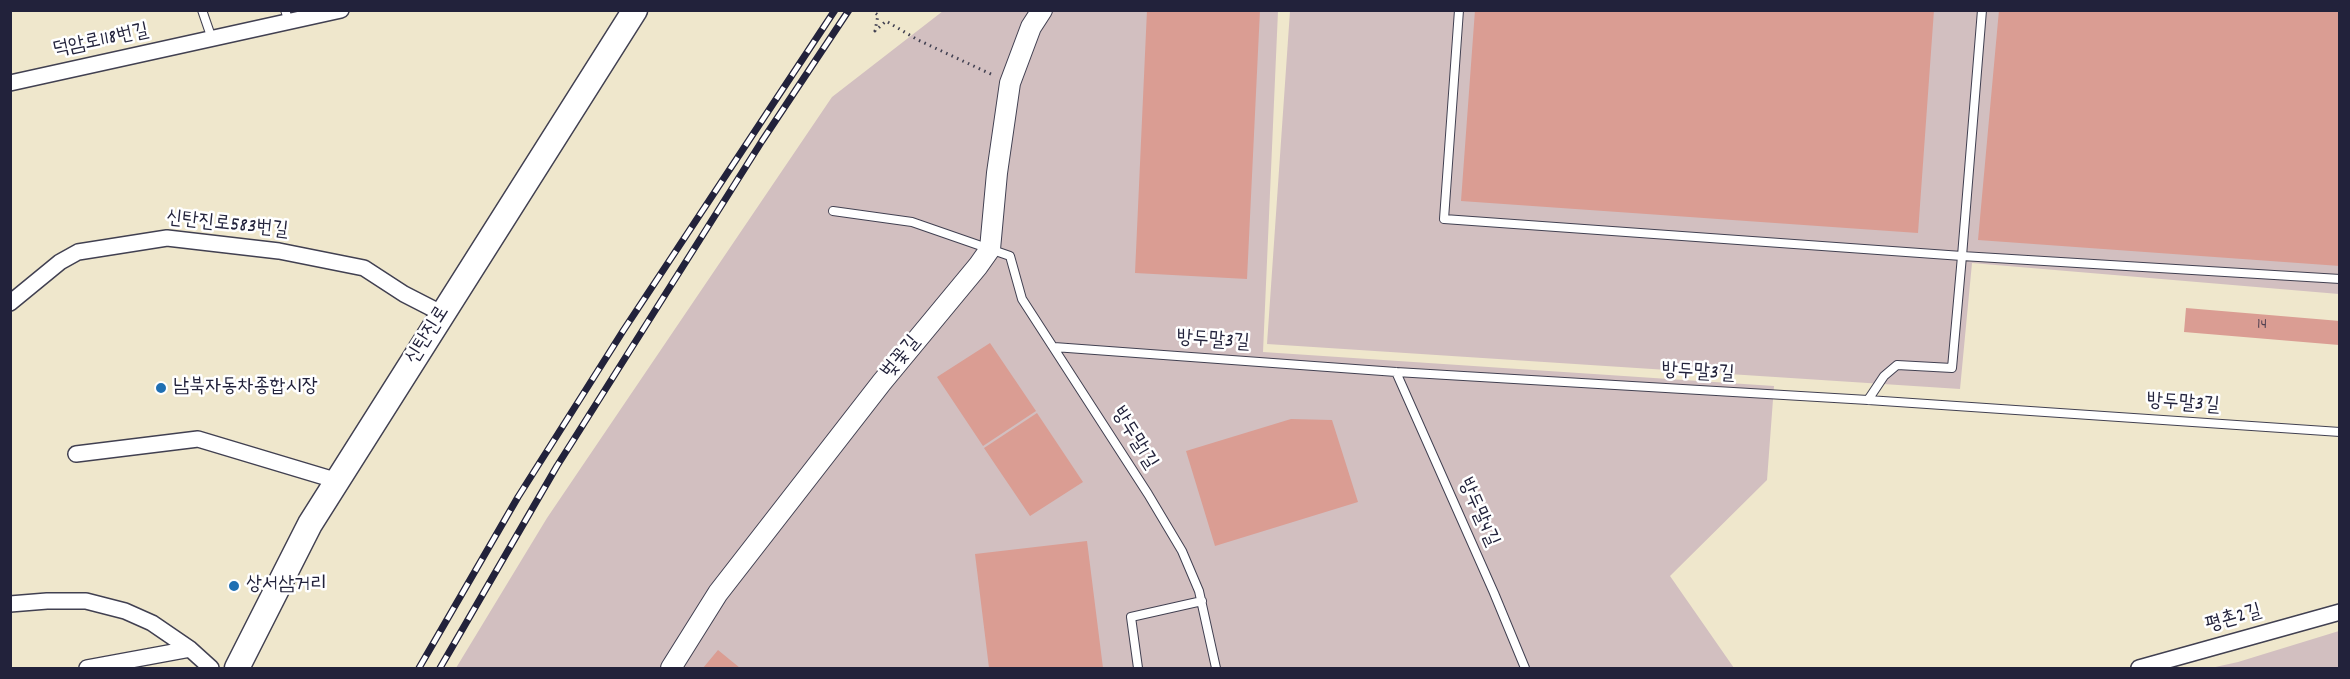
<!DOCTYPE html>
<html>
<head>
<meta charset="utf-8">
<style>
  body { margin:0 }
  #map { position:relative; width:2350px; height:679px; overflow:hidden; background:#efe7cc; font-family:Dekko,sans-serif }
  canvas { display:block }
  .frame { position:absolute; inset:0; border:12px solid #22223b; pointer-events:none }
</style>
</head>
<body>
<div id="map">
<canvas width="2350" height="679"></canvas>
<div class="frame"></div>
</div>
<script>
const context = document.querySelector('canvas').getContext('2d');
context.lineJoin = 'round';
function fillPath(path, color) {
  context.fillStyle = color;
  context.fill(path, 'evenodd');
}
function shape(rows) {
  const path = new Path2D();
  for (const r of rows) {
    path.moveTo(r[0], r[1]);
    for (let i = 2; i < r.length; i += 2) path.lineTo(r[i], r[i + 1]);
  }
  return path;
}
function trace(path, color, width, dash) {
  context.strokeStyle = color;
  context.lineWidth = width;
  context.lineCap = dash ? 'butt' : 'round';
  context.setLineDash(dash || []);
  context.stroke(path);
}
function drawText(font, color, halo, rows, align = 'center') {
  context.font = font + ' Dekko,"Poor Story",sans-serif';
  context.lineWidth = 5;
  context.setLineDash([]);
  context.textBaseline = 'middle';
  context.strokeStyle = halo;
  context.fillStyle = color;
  for (const [text, x, y, turn = 0] of rows) {
    context.save();
    context.translate(x, y);
    context.rotate((+turn || 0) * Math.PI / 180);
    context.textAlign = isNaN(turn) ? turn : align;
    if (halo) context.strokeText(text, 0, 0);
    context.fillText(text, 0, 0);
    context.restore();
  }
}
const industrial = shape([
  [943,11,1278,11,1263,352,1774,386,1767,480,1670,576,1734,668,456,668,547,518,832,97],
  [1290,11,2339,11,2339,294,1972,263,1960,389,1267,344],
  [2339,631,2339,668,2211,668,2238,662]
]);
const building = shape([
  [1147,10,1260,10,1247,279,1135,273],
  [1475,10,1934,10,1918,233,1461,201],
  [1999,10,2340,10,2340,266,1978,240],
  [2186,308,2340,321,2339,345,2184,332],
  [990,343,1036,411,983,446,937,377],
  [1037,413,1083,482,1030,516,984,448],
  [1291,419,1332,420,1358,502,1215,546,1186,451],
  [1087,541,1103,668,989,668,975,554],
  [718,650,740,668,703,668]
]);
const path = shape([
  [871,10,878,15,875,31,886,21,918,40,995,76]
]);
const service = shape([
  [202,10,212,39],
  [285,10,289,22],
  [1459,10,1444,219,1962,256,1952,368,1897,365,1884,376,1868,400],
  [1982,10,1962,256,2340,279],
  [833,211,912,222,1010,256,1022,299,1148,494,1182,551,1199,591,1216,668],
  [1054,347,1396,372,1868,400,2340,432],
  [1396,372,1494,593,1525,668],
  [1138,668,1131,617,1202,601]
]);
const minor = shape([
  [10,83,341,10],
  [10,303,60,262,78,252,167,238,279,251,364,268,404,294,443,314],
  [76,454,198,439,338,481],
  [10,604,47,601,86,601,125,611,152,623,190,649,211,668],
  [87,668,190,649],
  [2139,668,2340,612]
]);
const tertiary = shape([
  [671,668,718,593,882,382,978,266,990,249,997,173,1010,83,1031,27,1042,10]
]);
const primary = shape([
  [237,668,310,524,635,10]
]);
const rail = shape([
  [419,668,518,497,623,331,835,10],
  [440,668,557,466,762,141,849,10]
]);
const markers = [
  [161,388,6,"#1f6fb2"],
  [234,586,6,"#1f6fb2"]
];
const numberNames = [
  ["14",2262,326]
];
const streetNames = [
  ["덕암로118번길",101,42,-12],
  ["신탄진로583번길",227,226,6],
  ["신탄진로",429,336,-58],
  ["방두말3길",1213,342,4],
  ["벚꽃길",902,358,-50],
  ["방두말3길",1698,374,3],
  ["방두말3길",2183,405,4],
  ["방두말1길",1133,439,58],
  ["방두말4길",1477,513,66],
  ["평촌2길",2234,620,-16]
];
const poiNames = [
  ["남북자동차종합시장",173,388],
  ["상서삼거리",246,586]
];
fillPath(industrial, '#d2bfc0');
fillPath(building, '#da9d93');
trace(service, '#414051', 10);
trace(minor, '#414051', 18);
trace(tertiary, '#414051', 22);
trace(primary, '#414051', 27);
trace(path, '#414051', 3, [1.5, 4.5]);
trace(service, '#fff', 8);
trace(minor, '#fff', 15);
trace(tertiary, '#fff', 20);
trace(primary, '#fff', 24);
trace(rail, '#22223b', 7);
trace(rail, '#fff', 4.5, [14]);
for (const [x, y, r, color] of markers) {
  const dot = new Path2D();
  dot.arc(x, y, r, 0, 2 * Math.PI);
  context.fillStyle = color;
  context.fill(dot);
  trace(dot, '#fff', 2);
}
drawText('16px', '#504151', null, numberNames);
drawText('20px', '#22223b', '#fff', streetNames);
drawText('20px', '#22223b', '#fff', poiNames, 'left');
</script>
</body>
</html>
